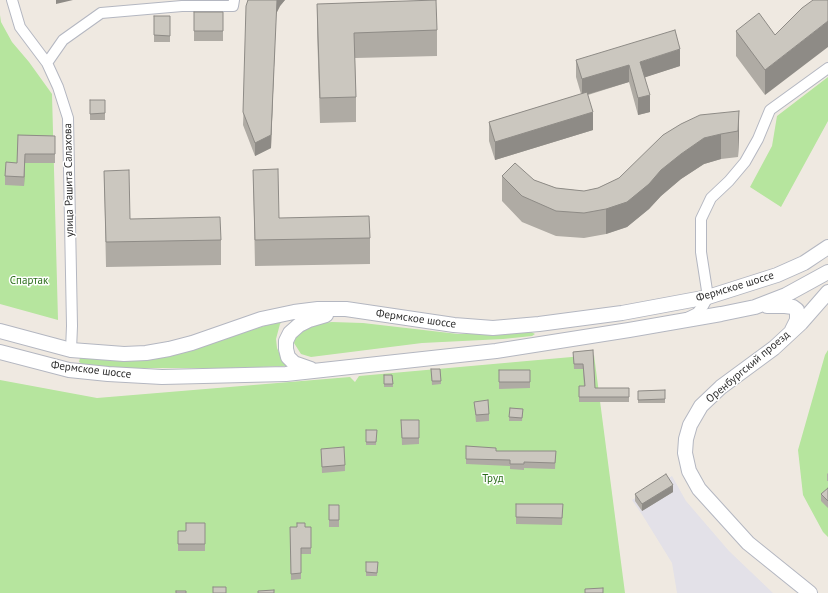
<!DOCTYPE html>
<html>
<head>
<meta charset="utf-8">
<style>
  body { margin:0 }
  canvas { display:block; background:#efe9e1 }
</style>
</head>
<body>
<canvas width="828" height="593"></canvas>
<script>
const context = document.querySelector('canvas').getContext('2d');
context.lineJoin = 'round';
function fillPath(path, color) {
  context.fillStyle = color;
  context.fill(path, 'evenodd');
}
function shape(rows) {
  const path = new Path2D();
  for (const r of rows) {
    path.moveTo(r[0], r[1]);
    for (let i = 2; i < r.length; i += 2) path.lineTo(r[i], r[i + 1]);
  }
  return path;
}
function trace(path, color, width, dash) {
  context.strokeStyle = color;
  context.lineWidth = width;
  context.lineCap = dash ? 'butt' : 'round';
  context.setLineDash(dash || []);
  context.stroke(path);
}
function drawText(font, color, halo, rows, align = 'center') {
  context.font = font + ' "PT Sans",sans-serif';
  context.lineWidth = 3;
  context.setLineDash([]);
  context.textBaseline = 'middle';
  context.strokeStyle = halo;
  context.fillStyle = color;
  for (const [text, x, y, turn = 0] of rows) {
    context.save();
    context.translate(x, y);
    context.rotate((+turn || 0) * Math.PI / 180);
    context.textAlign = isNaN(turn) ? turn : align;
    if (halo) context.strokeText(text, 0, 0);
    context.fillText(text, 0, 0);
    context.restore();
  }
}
const industrial = shape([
  [672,476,686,501,729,551,773,593,677,593,672,563,643,516,632,500]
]);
const green = shape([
  [0,15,1,22,12,42,29,62,52,94,58,320,0,304],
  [828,77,828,121,781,207,750,187,772,146,777,116],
  [283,320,280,324,276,339,277,348,281,357,289,366,229,368,109,368,82,364,79,362,80,358,82,357,138,360,173,355],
  [332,322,363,323,458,334,508,334,531,332,535,334,532,336,503,339,422,343,311,357,301,354,294,343,295,334,312,324],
  [828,350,828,537,823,532,803,495,798,450,825,355],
  [594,355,625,593,0,593,0,380,97,398,350,377,355,382,359,376]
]);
const street = shape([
  [12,0,20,27,47,63,58,87,68,118,72,326,71,350],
  [47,63,63,40,101,13,182,6,233,6,234,0],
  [687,318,697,313,703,306,708,297,701,252,701,219,711,198,729,181,745,162,758,139,770,110,828,68]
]);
const secondary = shape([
  [767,306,785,306,793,307,797,310,797,320,792,330],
  [0,331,71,350,124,354,146,353,169,349,192,343,261,319,294,312,318,309,346,309,454,325,493,328,539,324,622,313,708,297,777,275,804,263,828,247],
  [0,352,69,370,108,374,162,377,286,374,496,351,629,330,721,314,755,307,786,295,828,272],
  [311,369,294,363,288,357,286,349,286,341,290,333,299,325,309,320,326,315],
  [810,593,748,543,699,489,689,471,685,453,686,439,690,425,701,406,721,387,774,348,801,323,828,292]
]);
const wall = shape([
  [248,0,285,0,280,6,276,14,271,148,255,156,243,125],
  [317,4,437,30,437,56,355,58,356,97,356,122,320,123,317,30],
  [194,12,223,12,223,41,194,41],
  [154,16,170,16,170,42,154,42],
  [736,31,775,35,765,95,736,56],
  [576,60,680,66,645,77,650,112,638,115,629,82,588,95,593,130,495,160,489,141,489,122,581,94,576,77],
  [90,100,105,100,105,120,90,120],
  [739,111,739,136,738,157,721,159,704,164,681,179,661,196,649,209,627,227,606,234,584,238,556,236,522,222,502,201,502,176,534,180,556,188,584,191,598,188,619,178],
  [18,135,55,136,55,163,25,163,24,186,5,185,5,176,17,163],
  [253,170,279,218,370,238,370,264,255,266],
  [104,171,130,219,221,240,221,265,106,267],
  [593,350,595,388,629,388,629,402,579,402,579,386,584,386,583,369,574,369,573,352],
  [431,369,440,369,441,384,432,385],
  [499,370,530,370,530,388,499,389],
  [384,375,392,375,393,387,384,387],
  [665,390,665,403,638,403,638,391],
  [474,402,489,414,489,421,476,422],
  [510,408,523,409,522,421,509,421],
  [401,420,419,420,419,444,402,445],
  [366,430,377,430,376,445,366,445],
  [466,446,496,451,556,451,555,469,524,468,524,470,510,469,510,466,466,464],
  [321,449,345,465,345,471,322,473],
  [828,473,828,481,827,481,827,474],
  [828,488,828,508,821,501,821,494],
  [673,492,642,511,635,501,635,494],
  [516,504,563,504,562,525,516,524],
  [329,505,339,505,339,527,329,527],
  [205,523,205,551,178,551,178,531,186,531],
  [290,527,311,527,311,554,301,554,301,579,291,580],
  [366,562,378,562,377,576,366,576]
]);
const shadedWall = shape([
  [56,0,73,0,56,4],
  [277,0,285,0,280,6,276,14,271,148,255,156,255,143],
  [828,21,828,47,765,95,765,70],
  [680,49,680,66,640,79,640,62],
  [629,65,629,82,582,96,582,79],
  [650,95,650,112,638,115,638,98],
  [739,111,739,136,738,157,738,131],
  [593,112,593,130,495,160,495,142],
  [721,134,721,159,704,164,681,179,661,196,649,209,627,227,606,234,606,209,661,170,681,154,704,138],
  [25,154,25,163,24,186,24,177],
  [673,485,673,492,642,511,642,504]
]);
const building = shape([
  [248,0,277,0,271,135,255,143,243,112,246,6,248,0],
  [436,0,437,30,354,33,356,97,320,98,317,4,436,0],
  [813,0,828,0,828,21,765,70,736,31,759,13,775,35,802,8,813,0],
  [194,12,223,12,223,31,194,31,194,12],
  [154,16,170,16,170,36,154,35,154,16],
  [675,30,680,49,640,62,650,95,638,98,629,65,582,79,576,60,675,30],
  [587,92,593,112,495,142,489,122,587,92],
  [90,100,105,100,105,113,90,114,90,100],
  [739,111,738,131,721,134,704,138,681,154,661,170,649,184,627,202,606,209,584,213,556,211,522,196,502,176,515,163,534,180,556,188,584,191,598,188,619,178,663,135,681,124,700,115,739,111],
  [18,135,55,136,55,154,25,154,24,177,5,176,6,162,17,163,18,135],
  [278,169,279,218,369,216,370,238,255,240,253,170,278,169],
  [129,170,130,219,220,217,221,240,106,242,104,171,129,170],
  [593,350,595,388,629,388,629,397,579,397,579,386,585,386,583,364,574,364,573,352,593,350],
  [431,369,440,369,441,381,432,381,431,369],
  [499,370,530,370,530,382,499,382,499,370],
  [384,375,392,375,393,384,384,384,384,375],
  [665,390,665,399,638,400,638,391,665,390],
  [488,400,489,414,476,415,474,402,488,400],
  [510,408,523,409,522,418,509,417,510,408],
  [401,420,419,420,419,438,402,438,401,420],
  [366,430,377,430,376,442,366,442,366,430],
  [466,446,496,448,496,451,556,451,555,463,524,462,524,464,510,464,510,460,466,459,466,446],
  [344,447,345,465,322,467,321,449,344,447],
  [666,474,673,485,642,504,635,494,666,474],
  [828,488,828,501,821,494,828,488],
  [516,504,563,504,562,518,516,517,516,504],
  [329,505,339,505,339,520,329,520,329,505],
  [186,523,205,523,205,544,178,544,178,531,186,531,186,523],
  [297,523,305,523,305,527,311,527,311,548,301,548,301,573,291,574,290,527,297,527,297,523],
  [366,562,378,562,377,573,366,572,366,562],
  [213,587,226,587,226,593,213,593,213,587],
  [603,588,603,593,585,593,585,589,603,588],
  [274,590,274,593,258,593,258,591,274,590],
  [176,591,186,591,186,593,176,593,176,591]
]);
const streetNames = [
  ["улица Рашита Салахова",69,180,-91],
  ["Фермское шоссе",735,287,-17],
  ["Фермское шоссе",416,319,8],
  ["Оренбургский проезд",748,367,-40],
  ["Фермское шоссе",91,370,7]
];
const parkNames = [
  ["Спартак",29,281],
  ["Труд",493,479]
];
fillPath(industrial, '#e3e1e8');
fillPath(green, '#b6e59e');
trace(street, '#b4b7c1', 12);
trace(secondary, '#b4b7c1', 16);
trace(street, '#fff', 10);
trace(secondary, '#fff', 14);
fillPath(wall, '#afaba4');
fillPath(shadedWall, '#8e8b86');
fillPath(building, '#cbc7bf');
trace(building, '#8e8b86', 1);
drawText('11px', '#2e2e2e', '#fff', streetNames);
drawText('11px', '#2c6e1b', '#fff', parkNames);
</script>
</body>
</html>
